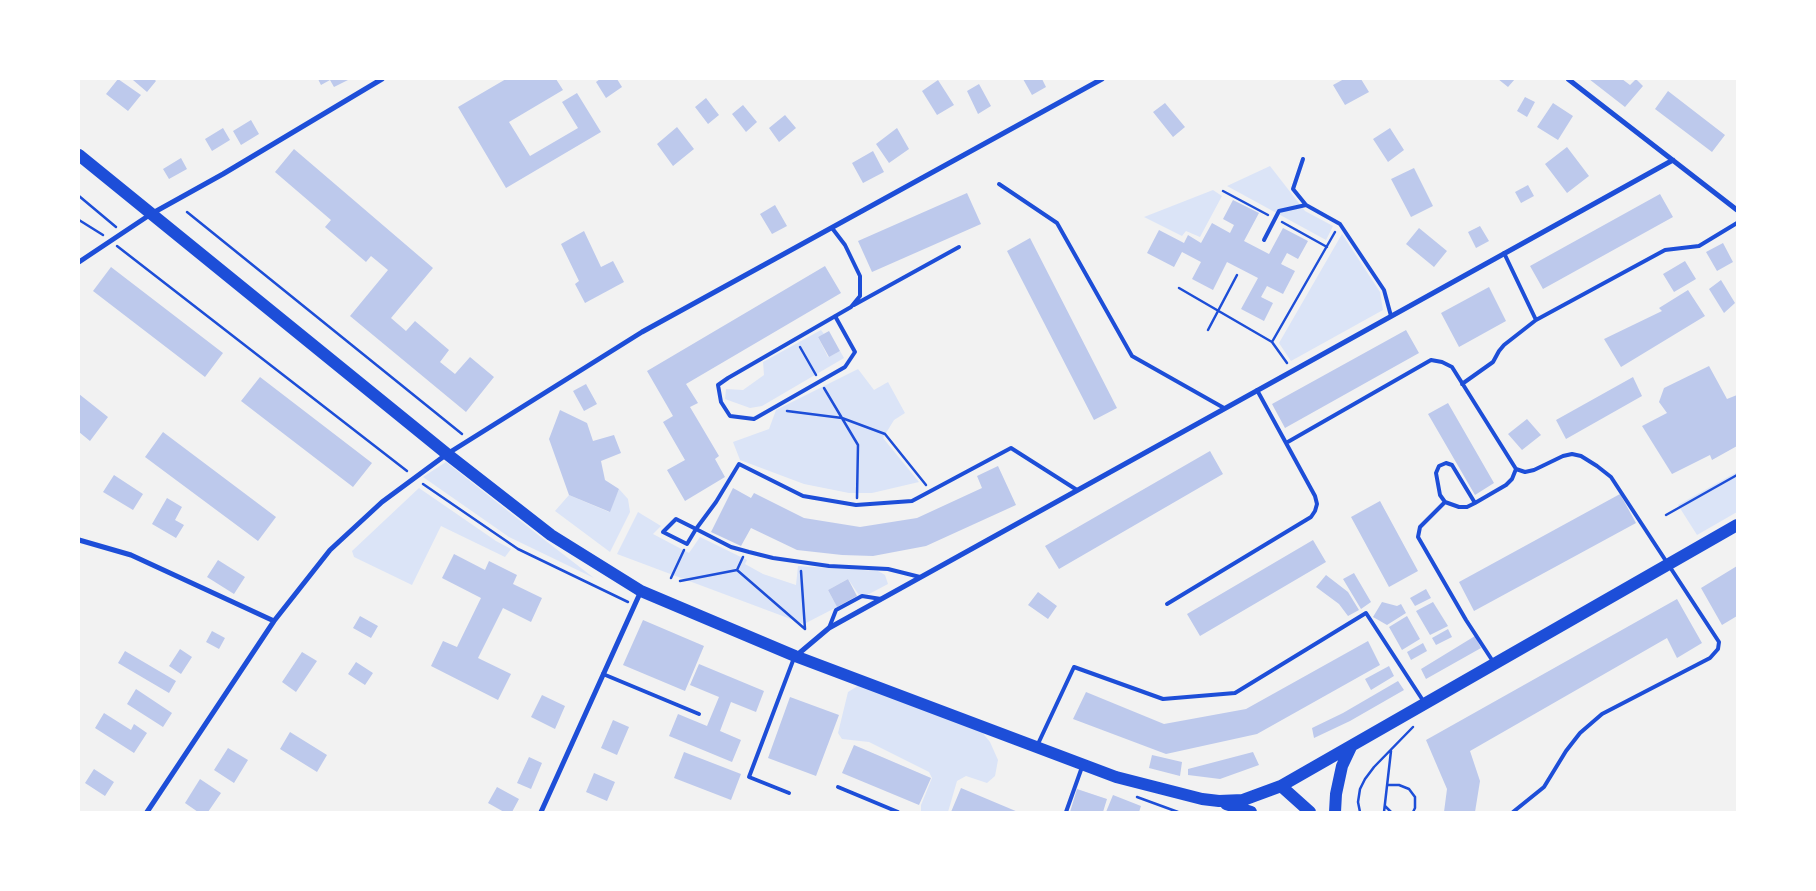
<!DOCTYPE html>
<html>
<head>
<meta charset="utf-8">
<style>
  body { margin:0 }
  #map { position:relative; width:1816px; height:891px; overflow:hidden; background:#f2f2f2; font-family:"Sofia Sans Condensed",sans-serif }
  canvas { display:block }
  .frame { position:absolute; inset:0; border:80px solid #fff; pointer-events:none }
</style>
</head>
<body>
<div id="map">
<canvas width="1816" height="891"></canvas>
<div class="frame"></div>
</div>
<script>
const context = document.querySelector('canvas').getContext('2d');
context.lineJoin = 'round';
function fillPath(path, color) {
  context.fillStyle = color;
  context.fill(path, 'evenodd');
}
function shape(rows) {
  const path = new Path2D();
  for (const r of rows) {
    path.moveTo(r[0], r[1]);
    for (let i = 2; i < r.length; i += 2) path.lineTo(r[i], r[i + 1]);
  }
  return path;
}
function trace(path, color, width, dash) {
  context.strokeStyle = color;
  context.lineWidth = width;
  context.lineCap = dash ? 'butt' : 'round';
  context.setLineDash(dash || []);
  context.stroke(path);
}
const green = shape([
  [1270,166,1305,211,1333,226,1326,240,1227,186],
  [1213,190,1222,196,1200,237,1186,231,1182,236,1144,217],
  [1342,234,1380,292,1383,310,1291,361,1279,343],
  [821,330,824,334,818,337,828,357,840,351,844,358,762,406,750,408,725,399,726,389,743,390,764,375,763,362],
  [858,369,874,390,888,382,905,413,894,420,883,438,919,482,872,493,849,493,804,484,740,460,733,442,769,429,776,410],
  [446,462,542,538,594,578,509,537,423,477],
  [1737,472,1737,512,1697,535,1678,505],
  [419,488,496,541,511,549,505,557,441,526,412,585,354,557,352,551],
  [619,489,628,499,630,512,610,552,555,511,569,495,609,512],
  [638,512,661,526,653,534,689,553,700,537,747,560,745,564,763,574,796,585,798,566,878,571,885,575,888,584,869,594,859,595,848,579,828,590,837,607,804,624,617,554],
  [861,684,981,731,990,742,998,760,995,776,987,783,966,776,957,781,948,812,921,812,921,805,932,778,929,772,869,742,842,739,838,733,848,692]
]);
const building = shape([
  [118,79,141,95,128,111,106,94],
  [134,79,154,79,156,81,147,92,133,80],
  [318,79,350,79,334,87,330,80,321,85],
  [506,79,556,79,563,90,509,122,530,156,578,128,562,102,577,93,601,132,506,188,458,107],
  [600,79,617,79,622,87,606,98,596,82],
  [1023,79,1042,79,1046,87,1032,95],
  [1344,79,1361,79,1369,92,1345,105,1333,85],
  [1498,79,1515,79,1508,87],
  [1589,79,1622,79,1630,85,1636,79,1643,86,1625,107],
  [938,80,954,105,937,115,922,91],
  [979,84,991,106,978,114,967,91],
  [1668,91,1725,135,1712,152,1655,109],
  [1525,97,1535,102,1527,117,1517,111],
  [706,98,719,115,708,124,695,107],
  [1165,103,1185,127,1173,137,1153,112],
  [1553,103,1573,116,1558,140,1537,127],
  [743,105,757,122,746,132,732,114],
  [785,115,796,128,779,142,769,128],
  [251,120,259,134,241,145,233,131],
  [677,127,694,149,673,166,657,144],
  [223,128,230,140,212,151,205,139],
  [897,128,909,149,889,163,876,144],
  [1390,128,1404,150,1388,162,1373,139],
  [1567,147,1589,176,1567,193,1545,164],
  [294,149,433,268,391,318,406,331,415,321,449,350,440,362,455,374,470,357,494,377,466,412,350,316,388,270,371,256,366,262,325,227,331,220,275,172],
  [873,151,884,172,863,183,852,163],
  [181,158,187,169,169,179,163,169],
  [1414,168,1433,206,1411,217,1391,179],
  [1528,185,1534,196,1521,203,1515,192],
  [967,193,981,224,872,272,858,241],
  [1660,194,1673,217,1543,289,1530,266],
  [1233,200,1259,213,1244,241,1269,254,1283,228,1308,241,1298,259,1287,253,1281,264,1295,271,1283,294,1267,286,1261,297,1273,303,1264,321,1241,309,1258,278,1227,262,1213,290,1192,279,1201,262,1182,252,1174,267,1147,253,1159,230,1184,243,1188,235,1201,243,1212,223,1230,233,1234,225,1223,219],
  [775,205,787,226,772,234,760,214],
  [1480,226,1489,241,1476,248,1468,232],
  [1419,228,1447,251,1434,267,1406,244],
  [584,231,601,267,613,261,624,282,585,303,575,284,579,281,561,244],
  [1030,238,1117,408,1094,420,1007,251],
  [1723,243,1733,262,1717,271,1706,252],
  [1685,261,1696,279,1674,292,1663,274],
  [825,266,841,293,686,384,698,403,690,407,719,456,715,459,725,477,685,501,667,470,685,460,663,422,673,416,647,371],
  [111,267,223,353,205,377,93,291],
  [1721,280,1735,303,1724,313,1709,289],
  [1489,287,1506,321,1459,347,1441,313],
  [1688,290,1705,316,1621,367,1604,339,1662,311,1659,308],
  [1406,330,1419,353,1285,428,1272,404],
  [829,331,840,351,829,357,818,337],
  [1709,366,1727,399,1737,395,1737,446,1712,460,1710,455,1672,474,1642,426,1667,413,1659,402,1664,388],
  [260,377,372,463,353,487,241,401],
  [1633,377,1642,396,1566,439,1556,420],
  [586,384,597,404,584,411,573,391],
  [79,394,108,417,90,441,79,432],
  [1448,403,1494,483,1475,495,1428,414],
  [560,410,587,423,593,441,614,435,621,453,601,461,605,480,619,489,610,512,569,495,549,439],
  [1527,419,1541,435,1522,450,1508,434],
  [163,432,276,517,258,541,145,457],
  [1210,451,1223,474,1059,569,1045,546],
  [998,466,1016,505,926,546,873,556,842,555,797,550,751,528,741,546,711,532,733,488,751,498,754,493,804,518,860,527,917,518,982,488,977,476],
  [114,475,143,494,133,510,103,492],
  [1620,494,1636,523,1474,611,1459,582],
  [167,498,182,507,175,520,184,525,176,538,152,524],
  [1380,501,1418,571,1389,587,1351,517],
  [1313,540,1326,562,1200,636,1187,614],
  [454,554,485,570,489,561,517,575,513,584,542,598,531,622,503,608,478,658,511,674,498,700,431,666,443,641,457,647,481,598,442,578],
  [218,560,245,577,234,594,207,577],
  [1737,566,1737,616,1722,625,1701,588],
  [1354,573,1371,602,1361,609,1343,579],
  [1326,575,1348,592,1359,610,1348,616,1339,604,1316,587],
  [848,579,857,596,837,607,828,590],
  [1426,589,1431,598,1415,606,1410,598],
  [1038,592,1057,606,1048,619,1028,605],
  [1677,599,1702,643,1677,658,1667,638,1470,751,1480,781,1475,812,1444,812,1447,789,1426,740],
  [1382,602,1397,606,1401,604,1406,613,1387,625,1373,617],
  [1433,602,1448,626,1430,635,1416,611],
  [360,616,378,626,371,638,353,628],
  [1407,616,1420,639,1402,650,1389,627],
  [643,620,704,646,685,691,623,665],
  [1448,629,1452,637,1436,645,1432,638],
  [212,631,225,638,219,649,206,642],
  [1475,636,1481,648,1426,679,1421,669],
  [1368,641,1380,665,1257,734,1166,754,1073,719,1086,692,1164,724,1246,709],
  [1423,643,1427,651,1411,660,1407,652],
  [180,649,192,657,181,674,169,666],
  [125,651,176,681,169,693,118,663],
  [302,652,317,661,296,692,282,682],
  [356,662,373,673,365,685,348,674],
  [699,664,764,691,756,712,731,702,720,731,741,740,732,762,669,736,678,714,707,726,719,697,690,685],
  [1389,666,1394,676,1371,690,1365,679],
  [1398,681,1404,690,1350,721,1314,738,1312,728,1343,713],
  [136,689,172,713,163,727,127,704],
  [542,695,565,706,555,729,531,717],
  [790,697,839,715,816,776,768,758],
  [104,713,131,730,134,724,147,733,134,753,95,728],
  [613,720,629,727,617,755,601,748],
  [290,732,327,755,317,772,280,749],
  [854,745,931,778,919,805,842,773],
  [228,748,248,760,234,783,214,770],
  [684,752,741,774,731,800,674,778],
  [1253,752,1259,765,1220,779,1188,775,1188,769],
  [1152,755,1182,762,1180,776,1149,768],
  [529,757,542,763,531,789,517,783],
  [94,769,114,782,105,796,85,783],
  [594,773,615,782,607,801,586,792],
  [200,779,221,793,208,812,198,812,185,803],
  [497,787,519,799,512,812,504,812,488,803],
  [961,788,1018,812,951,812],
  [1077,789,1107,799,1103,812,1070,812],
  [1113,795,1141,806,1139,812,1106,812]
]);
const path = shape([
  [1223,191,1268,215],
  [79,196,116,227],
  [187,212,462,434],
  [79,220,103,235],
  [1282,222,1327,247],
  [117,246,407,471],
  [1179,288,1272,342],
  [1208,330,1237,275],
  [800,347,816,375],
  [1287,363,1272,342,1335,232],
  [824,388,858,445,857,498],
  [787,411,842,418,885,434,926,485],
  [423,484,518,549,628,602],
  [1666,515,1737,475],
  [737,570,743,557],
  [801,571,805,629],
  [671,578,684,550],
  [680,581,737,570,805,629],
  [1388,785,1399,785,1409,789,1415,797,1415,808,1413,812],
  [1137,797,1178,812],
  [1385,806,1391,812],
  [1360,812,1358,802,1360,789,1365,779,1374,767,1413,727],
  [1384,812,1391,751]
]);
const service = shape([
  [1303,159,1293,189,1306,205],
  [999,184,1057,223,1132,356,1224,408],
  [832,228,845,245,860,276,860,296,851,307,728,378,718,385,721,402,730,416,754,419,845,367,855,352,835,316],
  [1264,240,1279,211,1306,205,1340,224,1384,290,1391,316],
  [1504,253,1536,320],
  [854,305,959,247],
  [1462,384,1493,362,1499,351,1504,345,1536,320,1665,250,1699,246,1737,223],
  [1286,443,1431,360,1442,362,1452,367,1516,469,1525,472,1534,470,1563,456,1572,454,1581,456,1597,466,1611,477,1719,642,1718,649,1710,658,1602,714,1580,733,1566,751,1544,787,1513,812],
  [1445,502,1420,527,1418,537,1466,620,1494,663],
  [1475,503,1452,465,1446,463,1439,466,1436,473,1440,495,1445,502,1459,507,1467,507,1475,503,1506,485,1512,479,1516,469],
  [920,577,888,569,829,566,773,558,749,552,731,547,696,529,676,519,663,532,687,544,696,529,716,502,739,464,803,496,856,505,912,501,1011,448,1077,490],
  [1167,604,1311,517,1315,511,1317,504,1315,496,1257,390],
  [829,628,836,610,862,596,881,599],
  [603,674,699,714],
  [1037,746,1074,667,1163,699,1235,693,1366,613,1424,702],
  [838,787,898,812],
  [789,793,749,777,794,658],
  [1066,812,1082,767]
]);
const minor = shape([
  [1568,79,1737,210],
  [79,262,151,214,223,174,382,79],
  [79,540,131,555,274,621],
  [797,655,829,628,1673,160],
  [147,812,274,621,330,550,382,502,447,454,642,332,1102,79],
  [541,812,641,591]
]);
const primary = shape([
  [79,155,447,454,551,535,641,591,795,656,1116,777,1202,799,1219,801,1243,800,1281,786,1737,525],
  [1281,786,1310,812],
  [1226,804,1251,812],
  [1335,812,1336,794,1342,766,1351,747]
]);
fillPath(green, '#dbe4f7');
fillPath(building, '#bdc9ec');
trace(path, '#1d4ed8', 2.5);
trace(service, '#1d4ed8', 4);
trace(minor, '#1d4ed8', 5);
trace(primary, '#1d4ed8', 12);
</script>
</body>
</html>
